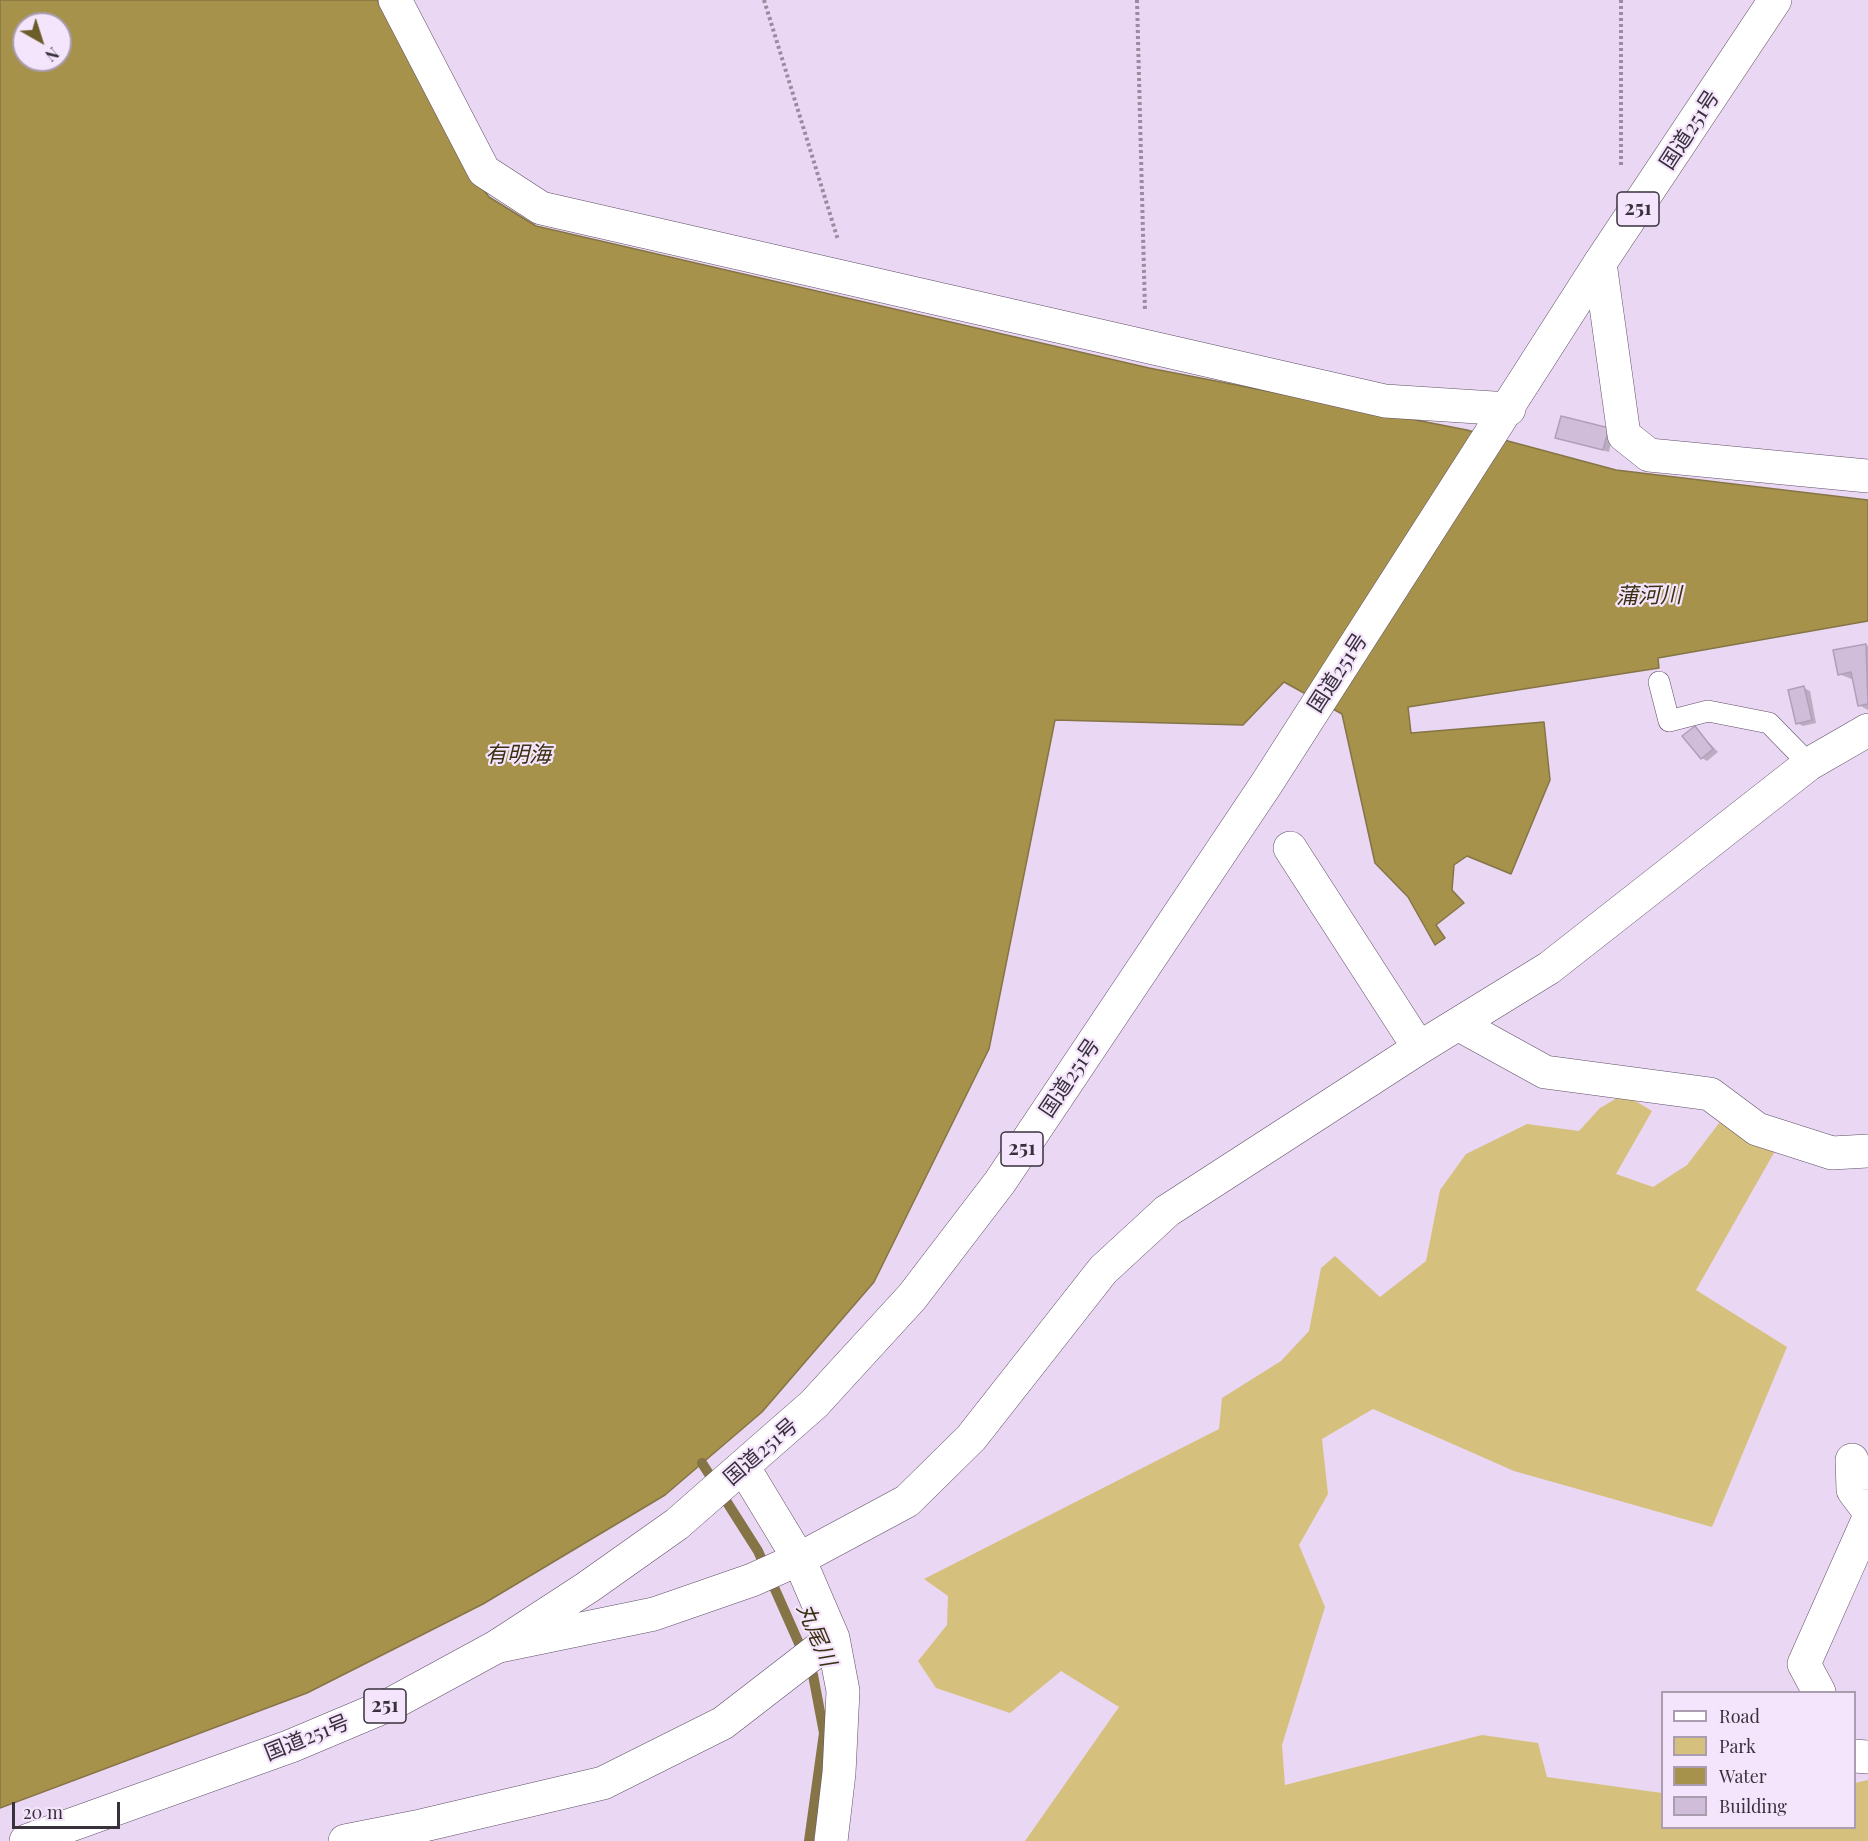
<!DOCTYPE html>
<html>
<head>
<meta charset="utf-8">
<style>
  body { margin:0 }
  #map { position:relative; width:1868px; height:1841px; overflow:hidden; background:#ead7f3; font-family:"Playfair Display",serif }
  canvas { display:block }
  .legend { position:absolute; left:1661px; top:1691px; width:195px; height:138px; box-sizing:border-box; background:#f5e5fc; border:2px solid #a99daf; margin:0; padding:8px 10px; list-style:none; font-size:18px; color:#38313c }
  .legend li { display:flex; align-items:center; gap:12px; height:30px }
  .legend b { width:30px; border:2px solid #a99daf }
  .north { position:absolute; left:12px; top:12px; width:60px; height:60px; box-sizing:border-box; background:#f5e5fc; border:2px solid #a99daf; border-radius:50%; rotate:141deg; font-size:16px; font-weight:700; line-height:24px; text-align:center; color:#38313c }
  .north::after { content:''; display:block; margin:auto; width:21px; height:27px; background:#6c5e2b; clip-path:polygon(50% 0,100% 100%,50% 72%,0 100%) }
  .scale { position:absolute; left:12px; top:1802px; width:108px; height:27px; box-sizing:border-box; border:3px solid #38313c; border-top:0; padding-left:8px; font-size:18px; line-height:21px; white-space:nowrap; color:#38313c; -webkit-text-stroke:4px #f5e5fc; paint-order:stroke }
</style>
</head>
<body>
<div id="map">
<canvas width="1868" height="1841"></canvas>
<ul class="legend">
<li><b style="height:8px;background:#fff"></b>Road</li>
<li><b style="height:16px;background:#d5c17d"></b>Park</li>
<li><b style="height:16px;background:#a6924a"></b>Water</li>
<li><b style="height:16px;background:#d0bdd9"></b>Building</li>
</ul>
<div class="north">N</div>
<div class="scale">20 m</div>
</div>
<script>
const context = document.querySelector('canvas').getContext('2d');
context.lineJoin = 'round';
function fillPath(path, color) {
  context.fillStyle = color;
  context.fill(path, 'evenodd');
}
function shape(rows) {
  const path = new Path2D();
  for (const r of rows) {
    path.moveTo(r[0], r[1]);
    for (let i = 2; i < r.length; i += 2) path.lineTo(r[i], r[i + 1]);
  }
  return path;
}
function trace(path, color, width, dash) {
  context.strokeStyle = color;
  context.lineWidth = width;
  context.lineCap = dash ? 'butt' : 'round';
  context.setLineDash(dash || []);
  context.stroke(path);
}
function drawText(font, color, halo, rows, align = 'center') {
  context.font = font + ' "Playfair Display","Noto Sans JP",serif';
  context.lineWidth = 4.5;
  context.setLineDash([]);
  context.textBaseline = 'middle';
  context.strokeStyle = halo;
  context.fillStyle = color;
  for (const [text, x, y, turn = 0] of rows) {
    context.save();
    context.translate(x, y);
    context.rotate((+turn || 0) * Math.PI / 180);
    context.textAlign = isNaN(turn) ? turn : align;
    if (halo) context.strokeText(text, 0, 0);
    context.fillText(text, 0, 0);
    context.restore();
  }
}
const green = shape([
  [1624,1094,1652,1111,1616,1174,1653,1187,1687,1165,1726,1114,1775,1151,1696,1290,1787,1347,1712,1527,1514,1471,1373,1409,1322,1439,1328,1494,1299,1545,1325,1607,1282,1745,1285,1785,1482,1735,1538,1743,1547,1777,1662,1793,1662,1828,1854,1828,1855,1783,1868,1780,1868,1841,1025,1841,1119,1707,1061,1671,1010,1713,936,1688,918,1661,947,1625,948,1596,924,1579,1219,1429,1222,1398,1281,1361,1309,1331,1321,1268,1335,1256,1380,1297,1426,1261,1440,1190,1466,1154,1527,1124,1579,1131,1600,1108]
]);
const water = shape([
  [0,0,377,0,472,173,489,197,536,226,1149,368,1467,430,1616,470,1868,500,1868,621,1658,658,1659,668,1408,707,1411,733,1544,722,1550,780,1511,874,1467,856,1454,865,1452,890,1464,903,1436,925,1445,938,1435,945,1408,897,1375,863,1342,714,1284,682,1243,725,1055,720,989,1049,874,1282,762,1412,665,1495,483,1604,307,1693,0,1808,0,0],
  [24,24,60,24,60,60,24,60,24,24]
]);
const shadow = shape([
  [1613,433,1609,452,1557,437],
  [1866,645,1868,646,1868,710,1859,705,1854,680,1839,674,1835,651],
  [1804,688,1810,691,1816,723,1803,726,1797,723],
  [1695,728,1718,752,1707,761,1702,758]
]);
const stream = shape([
  [702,1463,758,1551,813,1675,824,1733,809,1841]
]);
const building = shape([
  [1561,416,1609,428,1603,450,1555,438,1561,416],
  [1866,644,1868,704,1858,706,1851,672,1838,675,1833,650,1866,644],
  [1804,686,1812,720,1796,724,1788,690,1804,686],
  [1695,726,1713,749,1701,759,1682,736,1695,726]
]);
const path = shape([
  [764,0,838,240],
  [1137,0,1145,311],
  [1621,0,1621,166]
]);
const service = shape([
  [1659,682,1669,721,1708,711,1769,723,1809,764]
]);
const minor = shape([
  [395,0,484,171,541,208,1385,401,1509,409],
  [1600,263,1624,435,1649,455,1868,476],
  [1290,848,1419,1048],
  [1458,1024,1545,1072,1710,1094,1757,1129,1832,1153,1868,1151],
  [1852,1460,1853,1490,1868,1510],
  [744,1468,799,1559,833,1638,843,1691,839,1773,831,1841],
  [499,1646,654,1614,752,1580,799,1559,907,1501,971,1438,1103,1270,1167,1211,1419,1048,1549,968,1809,764,1868,730],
  [1819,1692,1804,1664,1868,1520],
  [1854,1756,1868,1757],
  [345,1841,416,1827,603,1783,723,1723,833,1638]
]);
const trunk = shape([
  [26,1841,291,1746,393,1703,496,1647,588,1587,677,1524,814,1404,912,1297,1000,1182,1267,783,1600,263,1775,0]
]);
const shields = [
  [1638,209,42],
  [1022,1149,42],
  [385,1706,42]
];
const shieldNames = [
  ["251",1638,209],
  ["251",1022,1149],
  ["251",385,1706]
];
const streetNames = [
  ["国道251号",1690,130,-57],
  ["国道251号",1338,673,-57],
  ["国道251号",1070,1078,-56],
  ["国道251号",761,1452,-41],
  ["国道251号",307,1738,-22]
];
const waterNames = [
  ["蒲河川",1649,596,-1],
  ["有明海",518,755],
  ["丸尾川",816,1635,67]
];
fillPath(green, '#d5c17d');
fillPath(water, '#a6924a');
trace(water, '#857546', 1.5);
fillPath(shadow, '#0003');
trace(stream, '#857546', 10);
fillPath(building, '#d0bdd9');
trace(building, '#b19fb9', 1.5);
trace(service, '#5f4f67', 22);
trace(minor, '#5f4f67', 34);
trace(trunk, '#5f4f67', 34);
trace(path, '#998ca0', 4, [3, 3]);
trace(service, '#fff', 21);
trace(minor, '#fff', 33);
trace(trunk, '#fff', 33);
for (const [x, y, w] of shields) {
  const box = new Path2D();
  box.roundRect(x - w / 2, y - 17, w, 34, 4.5);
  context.fillStyle = '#f5e5fc';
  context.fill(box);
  trace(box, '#38313c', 1.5);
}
drawText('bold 20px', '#38313c', null, shieldNames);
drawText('21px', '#38313c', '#f5e5fc', streetNames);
drawText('italic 22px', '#3a3111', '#f5e5fc', waterNames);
</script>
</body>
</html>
